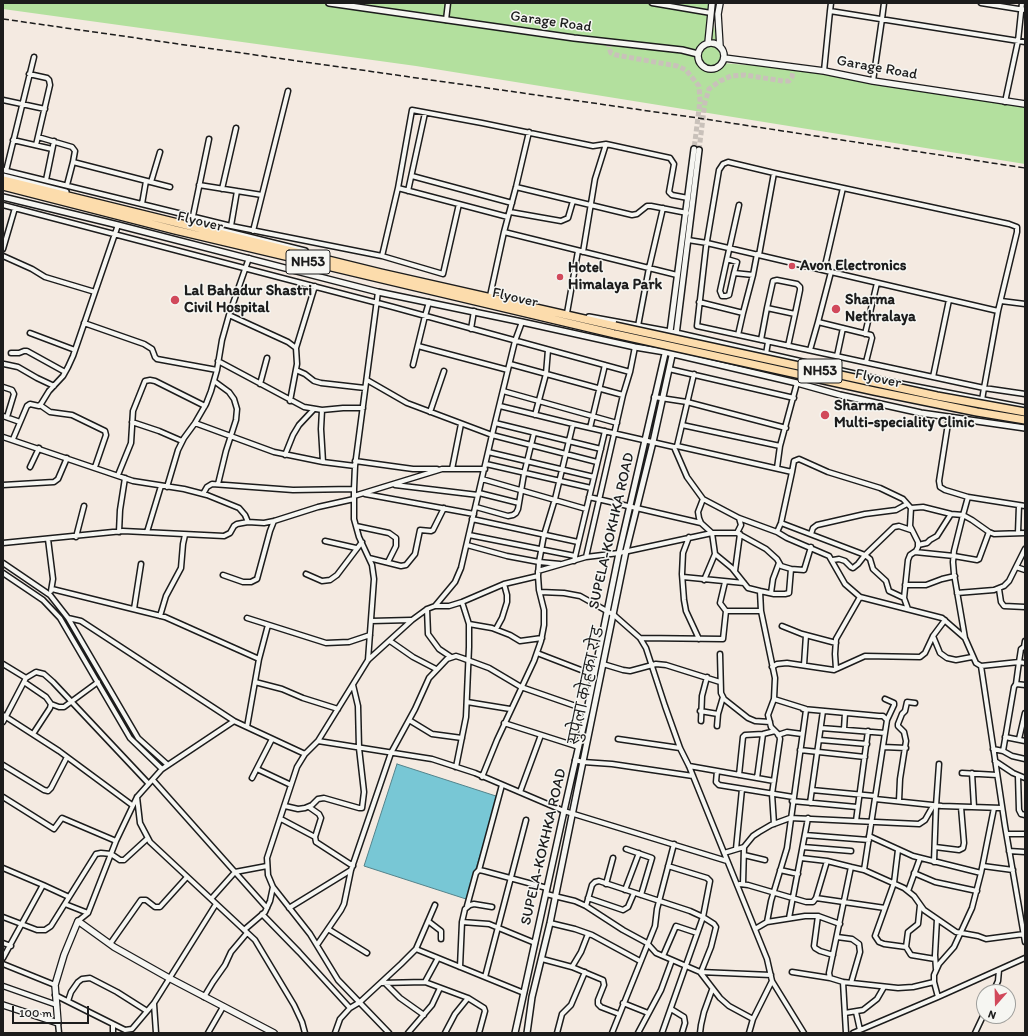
<!DOCTYPE html>
<html>
<head>
<meta charset="utf-8">
<style>
  body { margin:0 }
  #map { position:relative; width:1028px; height:1036px; overflow:hidden; background:#f4eae1; font-family:Itim,sans-serif }
  canvas { display:block }
  .frame { position:absolute; inset:0; border:4px solid #1c1c1c; pointer-events:none }
  .north { position:absolute; left:976px; top:984px; width:40px; height:40px; box-sizing:border-box; background:#f6f6f2; border:1px solid #9f9f9c; border-radius:50%; rotate:200deg; font-size:11px; font-weight:700; line-height:16px; text-align:center; color:#1c1c1c }
  .north::after { content:''; display:block; margin:auto; width:14px; height:18px; background:#d1495b; clip-path:polygon(50% 0,100% 100%,50% 72%,0 100%) }
  .scale { position:absolute; left:12px; top:1006px; width:77px; height:18px; box-sizing:border-box; border:2px solid #1c1c1c; border-top:0; padding-left:5px; font-size:12px; line-height:14px; white-space:nowrap; color:#1c1c1c; -webkit-text-stroke:3px #f6f6f2; paint-order:stroke }
</style>
</head>
<body>
<div id="map">
<canvas width="1028" height="1036"></canvas>
<div class="frame"></div>
<div class="north">N</div>
<div class="scale">100 m</div>
</div>
<script>
const context = document.querySelector('canvas').getContext('2d');
context.lineJoin = 'round';
function fillPath(path, color) {
  context.fillStyle = color;
  context.fill(path, 'evenodd');
}
function shape(rows) {
  const path = new Path2D();
  for (const r of rows) {
    if (r.length === 3) {
      path.moveTo(r[0] + r[2], r[1]);
      path.arc(r[0], r[1], r[2], 0, 2 * Math.PI);
      continue;
    }
    path.moveTo(r[0], r[1]);
    for (let i = 2; i < r.length; i += 2) path.lineTo(r[i], r[i + 1]);
  }
  return path;
}
function trace(path, color, width, dash) {
  context.strokeStyle = color;
  context.lineWidth = width;
  context.lineCap = dash ? 'butt' : 'round';
  context.setLineDash(dash || []);
  context.stroke(path);
}
function drawText(font, color, halo, rows, align = 'center') {
  context.font = font + ' Itim,"Playpen Sans Deva",sans-serif';
  context.lineWidth = 3;
  context.setLineDash([]);
  context.textBaseline = 'middle';
  context.strokeStyle = halo;
  context.fillStyle = color;
  for (const [text, x, y, turn = 0] of rows) {
    context.save();
    context.translate(x, y);
    context.rotate((+turn || 0) * Math.PI / 180);
    context.textAlign = isNaN(turn) ? turn : align;
    if (halo) context.strokeText(text, 0, 0);
    context.fillText(text, 0, 0);
    context.restore();
  }
}
const green = shape([
  [3,3,712,3,711,13,722,63,824,71,1025,104,1025,164,416,66,3,9]
]);
const water = shape([
  [397,764,499,797,466,899,364,866,397,764]
]);
const tertiaryTunnel = shape([
  [609,42,609,48,611,53,616,55,677,66,686,70,699,86,700,101,694,149],
  [699,150,705,102,709,89,720,81,731,76,745,75,783,81,789,81,792,77,794,66]
]);
const minor = shape([
  [652,3,711,13],
  [831,3,830,11,1025,42],
  [981,3,1025,10],
  [446,20,448,3],
  [824,71,830,11],
  [29,74,47,78,49,80,50,85,36,145],
  [873,81,882,19,884,3],
  [3,100,45,109],
  [1005,102,1018,41,1022,3],
  [38,137,72,147,75,151,73,162,170,187],
  [13,140,52,149],
  [3,170,231,226,382,256,443,274,459,204],
  [6,171,34,57],
  [412,176,512,203],
  [46,180,54,141],
  [151,182,160,152],
  [67,185,73,162],
  [199,185,262,195],
  [516,187,632,215,637,214,647,206,651,206,687,213],
  [398,188,412,110,482,123,593,146,606,144,670,158,674,164,669,192,672,195,688,198],
  [222,189,236,128],
  [408,191,425,113],
  [142,204,146,181],
  [3,205,393,307,630,372,635,347],
  [510,212,561,221,568,218,573,201],
  [193,216,209,139],
  [231,226,237,191],
  [253,231,288,91],
  [504,232,516,187,529,132],
  [688,240,707,243,998,311],
  [3,249,15,208],
  [583,252,595,179,606,144],
  [759,255,774,173],
  [3,256,32,269,45,277,95,292],
  [382,256,398,188,508,217],
  [727,259,720,291,722,296,726,296,729,295,734,273],
  [824,270,843,188],
  [831,272,818,322,871,335,872,338,866,362],
  [753,275,757,254],
  [490,296,504,232,677,275],
  [1001,301,1025,304],
  [699,302,743,313,753,275,734,273,737,262,727,259,739,205],
  [767,308,773,281,777,280,797,284,800,287,800,290,795,314],
  [567,313,578,251],
  [229,315,288,342,296,348,297,364,290,401],
  [84,323,144,344,152,349,155,357,157,359,217,370],
  [638,326,649,268,663,208],
  [471,329,474,311],
  [30,333,75,350],
  [865,334,877,283],
  [738,335,743,313],
  [761,340,767,308,795,314,788,346],
  [418,346,508,370],
  [296,348,315,286],
  [810,350,818,322],
  [11,353,19,353,24,351,27,351,65,372],
  [766,354,768,342],
  [837,356,843,328],
  [218,361,304,407,322,410,343,408,363,408],
  [4,364,18,367,37,378,54,386],
  [510,364,623,395],
  [413,365,425,316,429,302],
  [669,369,794,398],
  [296,370,305,374,314,381,321,383,365,388],
  [933,377,949,300],
  [367,380,407,403,492,435,597,462],
  [214,381,229,392,234,399,237,409,236,420,226,451,218,484],
  [260,384,267,358],
  [3,387,12,390,14,394,7,417],
  [503,391,617,423],
  [654,397,687,402,786,428],
  [982,400,984,388,998,311,1017,232,1017,227,1009,224,774,173,728,162,723,164,719,170,706,247,697,326,984,388,1025,394],
  [40,405,50,412,72,415,105,431,106,435,95,467],
  [500,406,573,424,674,447,687,477,703,499,739,518,777,532,787,538,829,556,845,584,860,597,942,618,965,638,976,663,981,666,1005,826,1025,942],
  [322,410,321,429,323,462],
  [430,412,444,371],
  [535,415,546,374,548,350],
  [3,416,20,422],
  [949,417,939,481,940,487,945,490,968,497,1025,506],
  [132,422,159,431,182,441],
  [195,423,274,452,323,462,355,466],
  [495,423,601,449],
  [682,425,780,446],
  [590,428,605,365],
  [3,437,133,481,184,489,207,495,239,508,245,515,248,522],
  [13,439,27,406,30,404,39,406,41,404,49,391,63,376,68,367,73,356,118,225],
  [677,446,792,472,781,523,777,532],
  [675,447,677,446,694,374],
  [488,452,594,477],
  [285,455,293,435,299,425,314,409],
  [355,461,413,469,437,469],
  [486,464,591,488],
  [30,467,39,448],
  [777,468,780,446,797,383],
  [452,469,461,424],
  [792,472,794,461,799,459,828,472,880,488,903,499,911,508,923,507,951,514,963,515,972,520,989,532,994,534,1025,533],
  [118,475,131,443,133,411,145,381,150,380,155,381,205,406],
  [482,479,586,509],
  [3,485,54,482,58,479,67,458],
  [395,485,478,495],
  [167,487,178,450,184,438,195,423,206,404,211,391,217,370,222,340,229,315,249,258],
  [479,493,519,503],
  [203,494,207,487,212,484,293,490,354,489],
  [365,494,474,514],
  [354,496,442,469,485,469],
  [589,497,701,523],
  [703,499,698,512,699,518,701,523,712,533,737,533,741,525,739,518],
  [476,507,508,516,513,515,516,513,518,509,524,474,534,433],
  [472,519,578,542],
  [781,523,865,555,870,559,873,569,886,581,889,591,904,598],
  [356,526,389,533,396,538,396,546,388,562],
  [119,532,120,510,125,478],
  [147,532,161,486],
  [737,533,766,549,777,559,781,566,791,569,804,570,811,547],
  [1018,533,1019,505],
  [811,534,813,528,817,525,865,514,896,510,907,504],
  [469,535,575,556],
  [76,537,84,506],
  [689,537,683,553,682,574,684,600,686,611,699,639],
  [48,539,53,579,51,591],
  [325,541,356,548],
  [3,543,123,531,224,536,230,533,234,526,237,524,248,522,264,523,274,521,318,507,354,499],
  [467,545,507,556,539,562,560,564],
  [918,545,927,543,930,540,937,536,951,514],
  [915,552,954,556,977,560,979,559,989,532],
  [586,557,623,395,630,372],
  [369,558,401,566,406,565,415,554,420,530,431,531,433,530,444,508],
  [833,560,839,559,845,561,851,567,853,568,858,564,865,555,894,527,899,526,911,530],
  [574,561,605,431],
  [3,563,50,595,68,618,138,738,168,765],
  [1016,567,1025,570],
  [735,571,740,534],
  [3,573,43,600,60,618,130,738,162,769],
  [306,574,322,581,330,580,337,575,362,542],
  [223,575,243,582,251,582,257,579,270,531,274,521],
  [683,577,744,583],
  [704,580,715,554],
  [725,582,720,603,726,611],
  [905,585,926,585,942,579,955,576],
  [52,589,165,617,259,659],
  [999,589,1001,602,1004,606,1025,607],
  [760,591,774,594,785,594,789,593,791,569],
  [540,592,564,593,580,596,614,615,640,638,646,648,665,706,680,748,689,766,767,959,772,981,804,1033],
  [771,593,773,579,779,563],
  [957,593,994,590,1004,586,1009,581,1025,549],
  [435,606,455,582,461,568,492,435,515,341,522,322],
  [134,609,141,564],
  [427,609,428,634,439,649,451,657],
  [908,609,904,598,908,560,910,555,916,551,918,547,918,542,910,526,911,508],
  [160,616,166,596,181,568,183,544,185,535],
  [68,618,81,621,234,721,305,754,318,741,432,759,475,773,564,811,727,861],
  [247,618,326,643,349,642,370,635],
  [371,621,411,620],
  [469,624,492,628,510,635,520,641,542,638],
  [782,626,802,634,836,643],
  [496,629,502,618,507,602,507,595,504,584],
  [933,636,940,653,947,658,956,660,972,657],
  [640,638,723,639,726,611,761,611],
  [965,638,954,574,953,562,954,551,963,515,968,497],
  [390,641,413,657,436,669],
  [1024,647,1025,641],
  [537,653,594,675],
  [720,654,721,693,724,699,748,718,755,721,770,722],
  [368,660,374,579,372,565,359,537,354,519,354,489,355,466,378,292],
  [3,664,26,678,3,722],
  [603,664,623,670,630,671,656,664,666,665,720,682],
  [804,665,806,635],
  [981,666,1019,662,1021,649,1025,646],
  [772,667,777,664,787,663,834,670,865,656,920,657,925,653,933,636,945,620],
  [836,669,835,654,836,639,860,597],
  [26,678,36,672,44,674,53,682,148,783],
  [24,682,46,697,51,704,50,708,33,734],
  [255,682,282,689,303,698,338,709],
  [1016,684,1019,662,1025,663],
  [774,699,768,715,771,727,779,735,780,739,772,794,774,824],
  [885,699,894,703,894,705,887,720],
  [467,702,510,709],
  [51,704,59,707,64,707,98,682],
  [803,709,879,716,883,716,887,720,864,870],
  [700,711,718,714],
  [3,715,59,751,132,805],
  [409,720,432,734,462,738],
  [701,721,702,696,707,677],
  [504,723,579,747],
  [717,726,718,714,723,697],
  [247,727,259,659,268,625],
  [821,728,885,733],
  [844,729,845,713],
  [778,735,787,732,802,734],
  [1005,737,1025,741],
  [618,739,680,748],
  [1019,739,1025,713],
  [820,740,867,744],
  [318,741,368,660,412,620,427,609,435,606,449,606,462,602,504,584,538,576,538,571,586,557,619,553,712,533,715,554,732,568,748,588,760,591,761,611,775,678,774,699,806,709],
  [883,747,906,748],
  [993,749,1003,751,1012,756,1025,759],
  [800,750,865,757],
  [1003,751,1014,687,1016,684,1025,685],
  [305,754,297,767,267,858,268,875,273,887,310,934,338,980,389,1033],
  [575,760,583,762,612,764,693,776],
  [995,761,1013,773,1025,778],
  [3,765,44,790,48,791,51,788,67,757],
  [689,766,774,781],
  [456,767,466,717,469,647,469,624,462,602],
  [257,769,291,785],
  [717,771,716,782,719,785,793,797],
  [962,773,997,775],
  [972,773,974,807],
  [739,775,743,737,745,735,763,734,775,731],
  [1018,776,1019,810,1021,814,1025,815],
  [482,777,497,740,534,661,541,641,544,625,544,610,539,590,538,576,539,562,544,535,555,499,573,424],
  [252,778,272,739],
  [757,778,763,734],
  [153,780,267,908],
  [812,790,875,796],
  [520,792,541,735],
  [3,797,54,829,62,818,116,841],
  [137,797,140,823,150,842,255,940,294,1005,302,1022,305,1033],
  [875,799,942,806,1002,808],
  [792,801,857,807],
  [899,801,900,779,906,741,904,732,898,726,898,724,902,714,905,711,907,702,915,703],
  [810,803,823,711],
  [285,806,298,809,305,808,312,805,318,799,324,798,359,808,362,808,364,792,359,748,358,706,353,685],
  [281,819,315,837,321,818,319,814,309,807],
  [856,821,868,731],
  [1007,834,1025,834],
  [805,835,869,840],
  [869,836,913,856,981,873],
  [315,837,316,842,353,866],
  [803,847,851,851],
  [935,847,959,850,963,848,964,843,961,807],
  [626,849,652,858,641,895],
  [736,849,742,789],
  [898,850,894,883,875,936,879,942,884,944,906,947],
  [1009,851,1025,852],
  [724,853,744,847,753,836,759,832,771,825,790,818,919,824,925,820,933,806],
  [744,855,765,860],
  [801,858,827,861,851,867],
  [934,862,936,806,939,764],
  [983,866,1013,870],
  [3,868,43,885,3,958],
  [479,870,502,785],
  [780,870,798,874],
  [914,873,935,882,977,891],
  [606,884,613,858],
  [743,884,744,847],
  [43,885,69,897],
  [737,885,740,884,748,885,806,902,813,902,816,898,827,861],
  [625,890,639,853],
  [908,891,920,858],
  [546,894,575,901,586,906,623,930,647,943,656,953,700,972,771,975],
  [588,898,623,910,628,907,634,893],
  [816,898,885,908],
  [211,899,235,872,267,866],
  [65,904,88,913],
  [920,905,918,924,908,932,906,947,911,955,935,959],
  [467,906,476,873,479,870,484,871,547,888],
  [586,906,592,885,595,882,599,881,690,911,703,917,714,924,716,927,711,947,701,972],
  [289,908,351,870],
  [262,914,299,952,350,1008,360,1002,401,964,416,949,435,905],
  [818,916,814,946,815,948,820,951,833,955],
  [3,917,37,930,45,930,51,926,96,854,101,853,111,854,120,860,124,860,148,838],
  [789,918,808,818],
  [78,921,88,913,116,841,137,797,162,769,234,721],
  [428,921,441,931,441,939],
  [462,922,489,924,535,943],
  [767,922,771,901,787,848,806,710],
  [550,923,575,929,592,935,640,961],
  [328,929,367,953],
  [755,929,767,922,805,916,818,916,840,924],
  [244,930,265,912,270,901,273,887],
  [837,937,852,939,859,944,860,952,851,983],
  [3,943,11,946],
  [110,944,141,900,146,900,155,907,160,907,187,877],
  [317,945,341,910,344,904,351,870,391,753,415,709,429,678,447,659,456,656,462,658,489,668,521,687,587,710],
  [416,949,524,993],
  [663,956,676,926,697,933],
  [542,959,572,967,603,980,604,985,598,1000,598,1004,601,1007,619,1014],
  [3,964,55,985],
  [460,967,462,922,465,909,470,905,474,904,492,907],
  [572,967,581,952,588,934],
  [936,969,935,955,937,919],
  [700,972,720,998,729,1006,753,1019],
  [792,972,830,978],
  [485,977,526,820],
  [425,982,438,958],
  [843,982,846,1033],
  [934,982,913,987,898,988,843,982,830,978,829,973,851,867,864,870,904,888,914,896,924,910,956,932,978,936,986,939,1024,934],
  [381,983,425,982,468,998,484,1008,485,1011,479,1033],
  [386,984,400,998,424,1015],
  [3,986,57,1005],
  [993,992,998,981,999,970],
  [55,995,125,1030,132,1029,154,1003,216,904],
  [204,997,213,982,225,965,231,952,247,933],
  [938,997,934,982,934,975,939,964,954,947,972,908,981,873,994,808],
  [68,1001,71,992,78,982,82,979,90,978,117,992,147,1011],
  [623,1003,648,1013],
  [154,1004,156,1033],
  [671,1009,684,1017,685,1023,682,1033],
  [856,1012,860,1030],
  [845,1013,863,1010,877,999,884,987],
  [58,1023,59,1033],
  [113,1024,113,1033],
  [208,1033,223,1007],
  [335,1033,340,1019,350,1008],
  [408,1033,432,1005,440,988],
  [445,1033,455,1014,468,998],
  [557,1033,562,1014,571,1005,585,972],
  [612,1033,655,926,657,909,674,844],
  [638,1033,661,990,672,960],
  [662,1033,703,917,710,881,707,878,668,866],
  [700,1033,701,1025,704,1012,712,990],
  [749,1033,753,1019,772,981],
  [853,1033,938,997,1025,958],
  [975,1033,984,1014]
]);
const tertiary = shape([
  [329,3,574,38,682,50,698,54],
  [3,176,66,192],
  [3,197,118,225,378,292,522,322,635,347,665,352,797,383,840,395,921,413,1025,428],
  [200,225,305,251],
  [589,317,676,333,885,381,1025,408],
  [676,335,699,150],
  [515,1033,564,811,587,710,619,553,670,332,694,149],
  [527,1033,532,997,550,923,626,551,653,442,673,351]
]);
const secondary = shape([
  [720,3,718,14,720,47],
  [708,43,712,3],
  [711,56,13],
  [724,58,824,71,873,81,1025,104],
  [3,1005,58,1023,55,985,64,955,78,921,114,947,169,978,274,1033]
]);
const trunk = shape([
  [3,180,381,273,615,326],
  [3,186,175,230,615,334]
]);
const rail = shape([
  [3,19,698,118,1025,168]
]);
const trunkBridge = shape([
  [615,326,937,396,1025,412],
  [615,334,874,391,977,412,1025,420]
]);
const markers = [
  [792,266,4,"#d1495b"],
  [560,277,4,"#d1495b"],
  [175,300,5,"#d1495b"],
  [836,309,5,"#d1495b"],
  [825,415,5,"#d1495b"]
];
const shields = [
  [308,262,44],
  [820,371,44]
];
const shieldNames = [
  ["NH53",308,262],
  ["NH53",820,371]
];
const streetNames = [
  ["Garage Road",551,22,8],
  ["Garage Road",877,68,10],
  ["Flyover",200,222,14],
  ["Flyover",515,298,13],
  ["Flyover",878,379,12],
  ["SUPELA-KOKHKA ROAD",612,531,-77],
  ["सुपेला कोहका रोड",587,686,-78],
  ["SUPELA-KOKHKA ROAD",544,847,-77]
];
const poiNames = [
  ["Avon Electronics",800,266],
  ["Hotel",568,268],
  ["Himalaya Park",568,285],
  ["Lal Bahadur Shastri",184,291],
  ["Civil Hospital",184,308],
  ["Sharma",845,300],
  ["Nethralaya",845,317],
  ["Sharma",834,406],
  ["Multi-speciality Clinic",834,423]
];
fillPath(green, '#b3e09e');
fillPath(water, '#78c7d5');
trace(water, '#53838b', 1);
trace(tertiaryTunnel, '#c9c1ba', 5, [5, 2.5]);
trace(minor, '#1c1c1c', 7);
trace(tertiary, '#1c1c1c', 8);
trace(secondary, '#1c1c1c', 8);
trace(trunk, '#1c1c1c', 10);
trace(minor, '#f6f6f2', 4);
trace(tertiary, '#f6f6f2', 5);
trace(secondary, '#f6f6f2', 5.5);
trace(trunk, '#fcdcac', 7);
trace(rail, '#1c1c1c', 1.5, [6, 3]);
trace(trunkBridge, '#1c1c1c', 10, []);
trace(trunkBridge, '#fcdcac', 7);
for (const [x, y, r, color] of markers) {
  const dot = new Path2D();
  dot.arc(x, y, r, 0, 2 * Math.PI);
  context.fillStyle = color;
  context.fill(dot);
  trace(dot, '#f6f6f2', 1.5);
}
for (const [x, y, w] of shields) {
  const box = new Path2D();
  box.roundRect(x - w / 2, y - 12, w, 24, 3);
  context.fillStyle = '#f6f6f2';
  context.fill(box);
  trace(box, '#1c1c1c', 1);
}
drawText('bold 14px', '#1c1c1c', null, shieldNames);
drawText('15px', '#1c1c1c', '#f6f6f2', streetNames);
drawText('bold 15px', '#1c1c1c', '#f6f6f2', poiNames, 'left');
</script>
</body>
</html>
